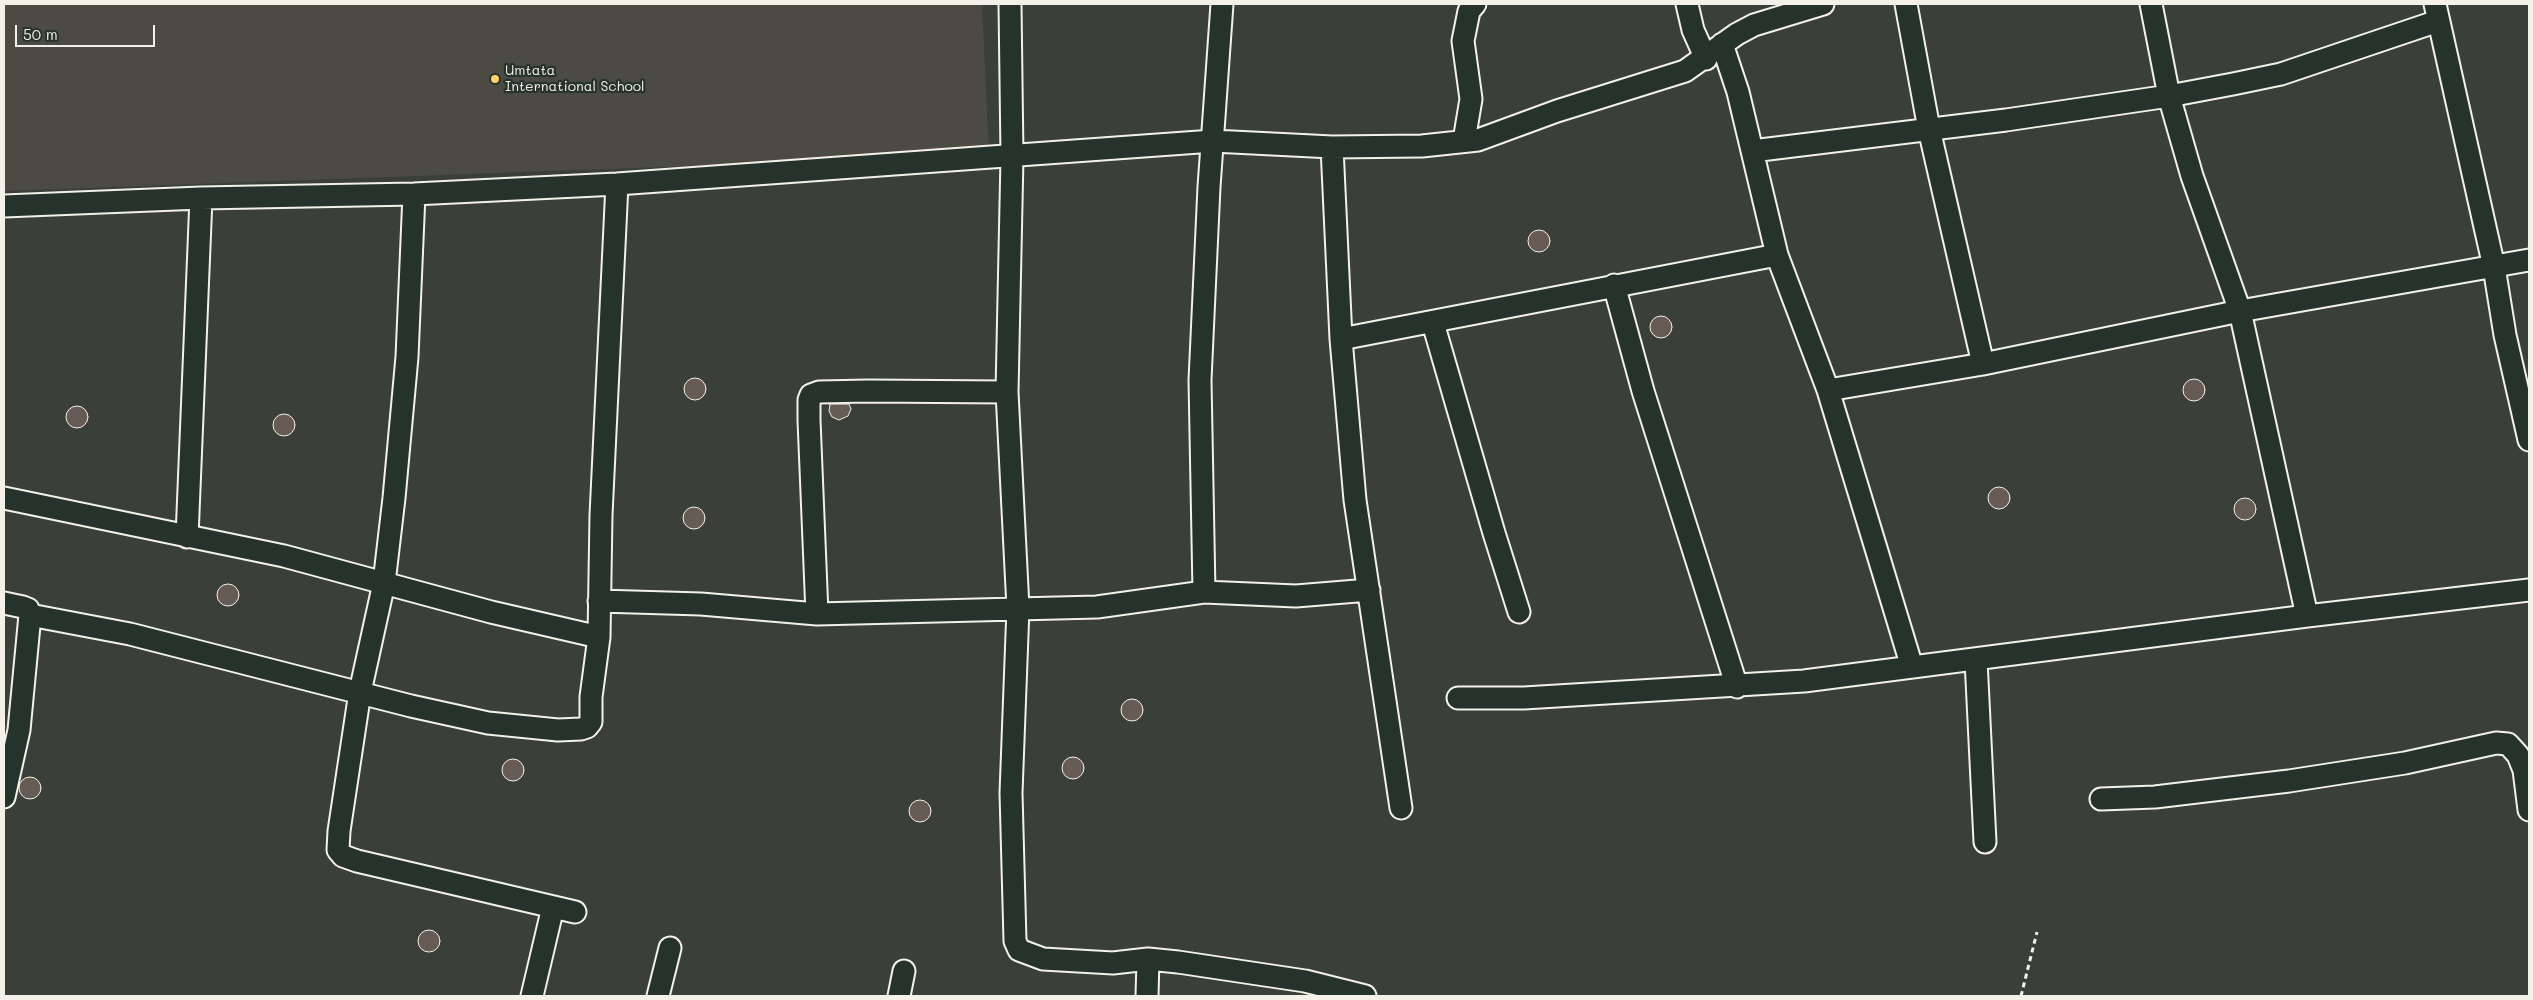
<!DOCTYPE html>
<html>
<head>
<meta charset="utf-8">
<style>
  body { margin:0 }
  #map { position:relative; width:2533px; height:1000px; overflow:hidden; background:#3a3f39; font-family:Mali,sans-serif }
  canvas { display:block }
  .frame { position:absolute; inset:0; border:5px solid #f4f1e8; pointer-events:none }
  .scale { position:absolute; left:15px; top:25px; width:140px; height:22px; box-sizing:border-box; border:2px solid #f4f1e8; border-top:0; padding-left:6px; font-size:15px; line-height:18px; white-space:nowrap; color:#f4f1e8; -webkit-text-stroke:4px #26332d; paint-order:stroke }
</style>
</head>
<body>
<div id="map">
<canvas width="2533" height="1000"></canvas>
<div class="frame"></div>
<div class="scale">50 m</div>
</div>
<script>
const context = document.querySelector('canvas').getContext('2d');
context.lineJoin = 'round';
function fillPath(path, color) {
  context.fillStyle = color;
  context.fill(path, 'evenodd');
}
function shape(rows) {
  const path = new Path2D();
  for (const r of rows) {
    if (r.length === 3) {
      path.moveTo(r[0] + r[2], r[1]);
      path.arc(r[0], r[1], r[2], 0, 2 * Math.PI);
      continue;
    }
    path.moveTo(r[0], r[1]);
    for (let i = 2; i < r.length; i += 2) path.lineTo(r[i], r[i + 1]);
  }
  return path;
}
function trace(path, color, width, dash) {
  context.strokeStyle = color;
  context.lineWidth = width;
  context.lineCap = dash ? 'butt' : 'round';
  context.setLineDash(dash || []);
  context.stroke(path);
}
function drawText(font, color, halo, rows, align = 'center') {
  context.font = font + ' Mali,sans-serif';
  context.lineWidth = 4.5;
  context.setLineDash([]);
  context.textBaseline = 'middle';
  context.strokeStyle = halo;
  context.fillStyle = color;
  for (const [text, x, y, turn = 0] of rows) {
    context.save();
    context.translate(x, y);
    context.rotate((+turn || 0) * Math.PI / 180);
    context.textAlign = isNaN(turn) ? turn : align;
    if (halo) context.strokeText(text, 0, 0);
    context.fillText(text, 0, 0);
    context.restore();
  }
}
const built = shape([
  [4,4,982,4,989,155,4,191]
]);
const building = shape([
  [1539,241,11],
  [1661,327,11],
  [695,389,11],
  [2194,390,11],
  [830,404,849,404,851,409,848,416,839,420,832,417,829,411,830,404],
  [77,417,11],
  [284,425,11],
  [1999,498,11],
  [2245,509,11],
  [694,518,11],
  [228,595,11],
  [1132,710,11],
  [1073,768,11],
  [513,770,11],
  [30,788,11],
  [920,811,11],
  [429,941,11]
]);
const path = shape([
  [2021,996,2037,932]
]);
const minor = shape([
  [1010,4,1012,157,1007,392,1018,608,1011,793,1015,941,1019,950,1043,959,1113,963,1148,959,1178,962,1305,981,1365,996],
  [1687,4,1693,30,1706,59],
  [1906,4,1929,129,1983,364],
  [2151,4,2169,96,2192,176,2240,311,2307,616],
  [2435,4,2494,267,2505,335,2529,440],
  [1722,44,1738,92,1777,255,1828,390,1912,667],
  [1464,141,1471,99,1463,41,1469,11,1475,4],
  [1332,147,1341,339,1355,500,1401,808],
  [1752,151,2006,120,2169,96,2233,84,2281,74,2438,21],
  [414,194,407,357,394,498,384,583,360,692,339,831,338,850,343,856,357,861,575,912],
  [4,206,201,198,414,194,617,184,1213,141,1332,147,1422,146,1478,140,1557,111,1685,71,1737,34,1754,25,1823,4],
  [1614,285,1643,391,1737,687],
  [1433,323,1494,533,1519,612],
  [1341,339,1777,255],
  [1828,390,1983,364,2240,311,2529,260],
  [4,498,284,556,491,612,599,637],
  [187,537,201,198],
  [1204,592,1200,380,1209,187,1222,4],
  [599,601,701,604,817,614,1097,607,1204,592,1296,596,1369,590],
  [4,603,23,607,28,609,30,615,19,730,4,797],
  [817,614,809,420,809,400,811,395,819,392,868,391,1007,392],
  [30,615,130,634,411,706,488,723,558,730,581,729,587,727,591,722,591,697,599,637,601,515,617,184],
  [1976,660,1985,842],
  [1458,698,1524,698,1804,681,2307,616,2529,590],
  [2101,799,2155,797,2289,781,2405,763,2496,743,2508,744,2518,755,2524,770,2529,810],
  [532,996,553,907],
  [658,996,670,948],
  [899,996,904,971],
  [1147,996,1148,959]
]);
const markers = [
  [495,79,5,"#ffd166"]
];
const poiNames = [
  ["Umtata",505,71],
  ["International School",505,87]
];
fillPath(built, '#4b4b44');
fillPath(building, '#675c55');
trace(building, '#f4f1e8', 1);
trace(minor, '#f4f1e8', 25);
trace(path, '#f4f1e8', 3, [5, 4]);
trace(minor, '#26332d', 21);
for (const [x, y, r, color] of markers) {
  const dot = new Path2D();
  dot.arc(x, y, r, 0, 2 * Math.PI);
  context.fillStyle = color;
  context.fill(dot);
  trace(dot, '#26332d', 2);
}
drawText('14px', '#f4f1e8', '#26332d', poiNames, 'left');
</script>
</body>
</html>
